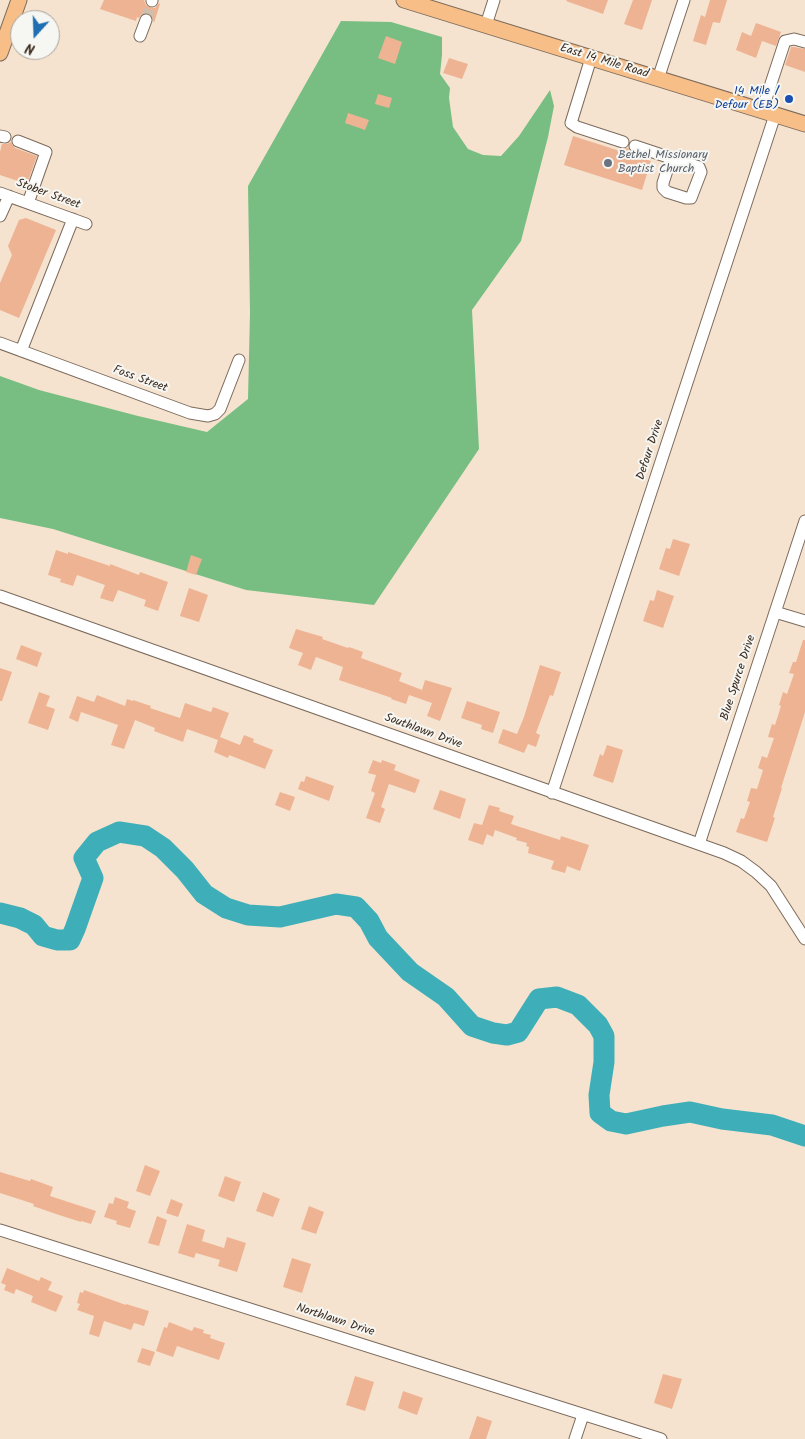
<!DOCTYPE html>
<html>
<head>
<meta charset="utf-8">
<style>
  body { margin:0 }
  #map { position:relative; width:805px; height:1439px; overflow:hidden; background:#f5e3cf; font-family:Kalam,sans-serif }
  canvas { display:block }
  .north { position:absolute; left:10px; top:10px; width:50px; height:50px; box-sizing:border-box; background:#f6f6f2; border:1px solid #aba49d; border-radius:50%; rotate:200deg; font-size:14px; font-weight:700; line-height:20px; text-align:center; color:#3b2a1e }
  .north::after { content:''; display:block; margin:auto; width:18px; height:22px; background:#1f6fb2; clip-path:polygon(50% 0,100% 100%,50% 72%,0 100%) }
</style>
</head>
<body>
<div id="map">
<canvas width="805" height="1439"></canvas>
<div class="north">N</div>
</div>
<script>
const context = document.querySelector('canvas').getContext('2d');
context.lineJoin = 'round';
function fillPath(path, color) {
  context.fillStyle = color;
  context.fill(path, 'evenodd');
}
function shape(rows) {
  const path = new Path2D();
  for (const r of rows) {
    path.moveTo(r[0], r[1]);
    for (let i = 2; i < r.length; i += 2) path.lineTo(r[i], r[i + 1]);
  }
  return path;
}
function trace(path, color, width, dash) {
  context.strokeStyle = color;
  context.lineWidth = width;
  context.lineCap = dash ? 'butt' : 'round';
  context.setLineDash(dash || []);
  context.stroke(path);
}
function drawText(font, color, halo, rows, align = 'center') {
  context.font = font + ' Kalam,sans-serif';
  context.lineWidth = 4;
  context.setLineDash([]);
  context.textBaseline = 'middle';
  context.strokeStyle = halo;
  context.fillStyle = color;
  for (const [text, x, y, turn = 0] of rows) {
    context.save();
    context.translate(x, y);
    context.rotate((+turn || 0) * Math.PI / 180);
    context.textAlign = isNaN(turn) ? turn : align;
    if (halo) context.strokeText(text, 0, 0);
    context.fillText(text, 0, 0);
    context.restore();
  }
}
const forest = shape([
  [341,21,391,22,442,37,442,55,440,74,450,88,449,98,453,127,468,149,483,155,501,156,519,136,550,90,554,106,548,137,521,241,472,310,479,449,374,605,246,590,53,529,0,518,0,376,39,390,138,416,207,432,248,399,250,313,248,186]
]);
const river = shape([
  [0,913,20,918,34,925,43,936,57,940,70,940,75,929,93,878,84,858,97,842,119,832,145,836,163,848,185,870,204,894,226,908,248,915,280,917,336,904,356,907,369,921,378,938,410,972,446,997,472,1026,493,1033,507,1035,518,1032,539,999,557,997,578,1005,598,1025,604,1036,604,1062,599,1095,600,1113,611,1121,626,1124,663,1116,690,1112,722,1119,772,1125,805,1136]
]);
const building = shape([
  [104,0,144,0,146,5,152,8,155,8,159,3,160,4,154,23,152,16,148,13,142,14,139,18,137,17,136,21,100,9],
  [567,0,608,0,603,14,566,1],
  [633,0,652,0,642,30,624,24],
  [710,0,727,0,720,23,713,22,706,45,693,41,701,15,705,17],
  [756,23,781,32,776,46,762,41,756,58,736,50,742,32,751,36],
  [386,36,402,42,395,64,378,58],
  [791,47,794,47,805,49,805,72,785,65],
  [449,58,468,64,462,79,443,73],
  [378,94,392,98,389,108,375,104],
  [348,113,369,120,365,130,345,123],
  [573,136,620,151,620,149,628,148,632,153,632,155,651,161,642,190,564,165],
  [11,142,15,148,37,156,27,184,0,175,0,152,2,144,7,144],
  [26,218,56,230,19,318,0,310,0,283,12,255,8,246,19,220],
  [673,539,690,544,679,576,659,569,666,548,670,549],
  [56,550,68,554,68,552,110,566,110,564,139,575,140,572,168,582,158,611,144,606,146,600,118,590,113,602,100,598,105,585,77,575,73,586,60,582,61,579,48,575],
  [191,555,202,559,196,575,186,572],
  [189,588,208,595,199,622,180,616],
  [657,590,674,596,663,628,643,621,650,600,654,601],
  [296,629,323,637,322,639,348,648,349,647,363,652,361,658,402,673,399,681,422,690,425,680,452,688,440,721,427,716,432,703,409,695,406,704,391,699,392,698,339,680,343,667,316,657,311,670,298,665,303,653,289,648],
  [803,640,805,640,805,712,781,788,782,788,773,817,775,818,767,842,736,832,741,818,744,819,750,802,747,801,751,788,757,789,763,770,758,768,762,756,767,758,774,738,768,737,772,724,775,725,781,706,779,705,783,692,787,694,794,674,789,673,793,662,796,662],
  [21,645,42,653,37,667,16,659],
  [540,665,561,672,553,696,550,695,536,733,540,735,536,747,528,744,524,753,498,743,503,729,517,734,524,717],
  [0,668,12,672,2,701,0,701],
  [39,692,50,696,46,706,55,709,48,730,28,723],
  [97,695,125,706,127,699,133,701,133,700,151,706,150,708,180,718,185,703,211,712,213,707,229,713,220,737,240,745,244,735,254,739,253,742,273,750,265,769,229,755,228,758,214,752,218,740,187,729,183,742,154,731,155,728,135,720,124,749,111,745,118,725,81,712,78,722,69,718,77,696,94,702],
  [467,701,500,712,493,733,481,729,482,725,461,718],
  [607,745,623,750,613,783,593,776,600,754,603,756],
  [373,760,381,763,382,760,396,765,394,770,420,780,415,793,389,784,381,807,385,809,380,823,366,818,375,793,371,791,376,775,368,773],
  [306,776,334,786,329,801,298,789,301,781,304,782],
  [440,790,466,799,460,819,433,809],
  [280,792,295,797,290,811,275,805],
  [489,805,500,808,499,811,514,816,511,824,560,840,561,836,589,845,580,871,567,866,565,873,551,869,554,861,528,853,529,847,526,846,527,843,516,840,517,838,495,830,493,837,487,834,483,845,468,840,474,823,482,825],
  [145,1165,160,1171,150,1196,136,1191],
  [0,1172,30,1181,31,1179,53,1187,50,1196,96,1211,91,1224,81,1221,81,1222,59,1215,33,1206,34,1204,0,1193],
  [225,1176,241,1182,234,1202,218,1196],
  [263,1192,280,1199,273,1217,256,1211],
  [115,1197,129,1202,127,1208,136,1211,130,1228,116,1224,117,1221,104,1217,109,1203,113,1204],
  [171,1199,183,1204,178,1217,166,1213],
  [309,1206,324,1212,316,1234,301,1229],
  [157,1216,167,1220,159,1246,148,1243],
  [187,1224,205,1230,202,1241,224,1248,227,1237,246,1243,237,1272,218,1266,220,1260,196,1253,194,1258,178,1253],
  [292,1258,311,1264,302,1293,283,1287],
  [7,1268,39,1281,41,1277,52,1282,48,1290,63,1296,56,1312,31,1302,33,1296,16,1289,14,1294,4,1290,6,1285,1,1283],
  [84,1290,126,1305,126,1304,149,1311,144,1326,134,1323,131,1330,104,1321,99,1337,89,1334,94,1316,77,1310,80,1304,77,1303,80,1292,83,1293],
  [169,1322,192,1331,194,1327,204,1330,203,1333,211,1335,210,1338,225,1343,219,1360,177,1346,173,1357,156,1351,164,1327,167,1328],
  [142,1348,155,1352,150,1366,137,1362],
  [663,1374,682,1379,672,1409,654,1403],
  [355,1376,374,1382,365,1411,346,1405],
  [403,1391,423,1398,417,1415,398,1408],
  [477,1416,492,1421,486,1439,469,1439]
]);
const minorTunnel = shape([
  [146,20,152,1]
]);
const minor = shape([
  [152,1,152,0],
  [486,25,494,0],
  [140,36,146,20],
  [591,58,571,123,577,127,623,142],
  [658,79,684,0],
  [762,111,785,41,794,39,805,42],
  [0,136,5,137],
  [18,141,46,152,28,203],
  [635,146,671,158,696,166,699,167,701,172,691,198,686,198,667,192,663,188,663,183,671,158],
  [0,193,86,224],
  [0,216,9,196],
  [0,343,190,413,208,416,215,414,220,409,239,360],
  [21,351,73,219],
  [0,596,724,853,741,861,756,872,771,886,805,939],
  [775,612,805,621],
  [552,793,775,115],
  [699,844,805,521],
  [0,1230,661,1439],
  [575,1439,583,1415]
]);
const major = shape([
  [404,0,805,124],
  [0,53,19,0]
]);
const markers = [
  [789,99,5,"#1a4fb4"],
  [608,163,5,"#6b7280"]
];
const streetNames = [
  ["East 14 Mile Road",604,62,17],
  ["Stober Street",48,195,20],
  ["Foss Street",140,380,20],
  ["Defour Drive",651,450,-72],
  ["Blue Spurce Drive",739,678,-72],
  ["Southlawn Drive",423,732,20],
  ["Northlawn Drive",335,1321,18]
];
const transitNames = [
  ["14 Mile /",779,92],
  ["Defour (EB)",779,106]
];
const worshipNames = [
  ["Bethel Missionary",618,156],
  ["Baptist Church",618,170]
];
fillPath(forest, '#78be82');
trace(river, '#3eafb8', 21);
fillPath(building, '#eeb393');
trace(minorTunnel, '#d0beac', 11, [11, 5.5]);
trace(minor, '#7c6b5c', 13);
trace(major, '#7c6b5c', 17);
trace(minor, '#fff', 11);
trace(major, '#f7be87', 15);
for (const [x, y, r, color] of markers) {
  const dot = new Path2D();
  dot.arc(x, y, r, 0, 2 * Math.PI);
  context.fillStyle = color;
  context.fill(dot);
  trace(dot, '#f6f6f2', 2);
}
drawText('12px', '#3b2a1e', '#f6f6f2', streetNames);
drawText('12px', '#164399', '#f6f6f2', transitNames, 'right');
drawText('12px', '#5b616d', '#f6f6f2', worshipNames, 'left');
</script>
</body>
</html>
